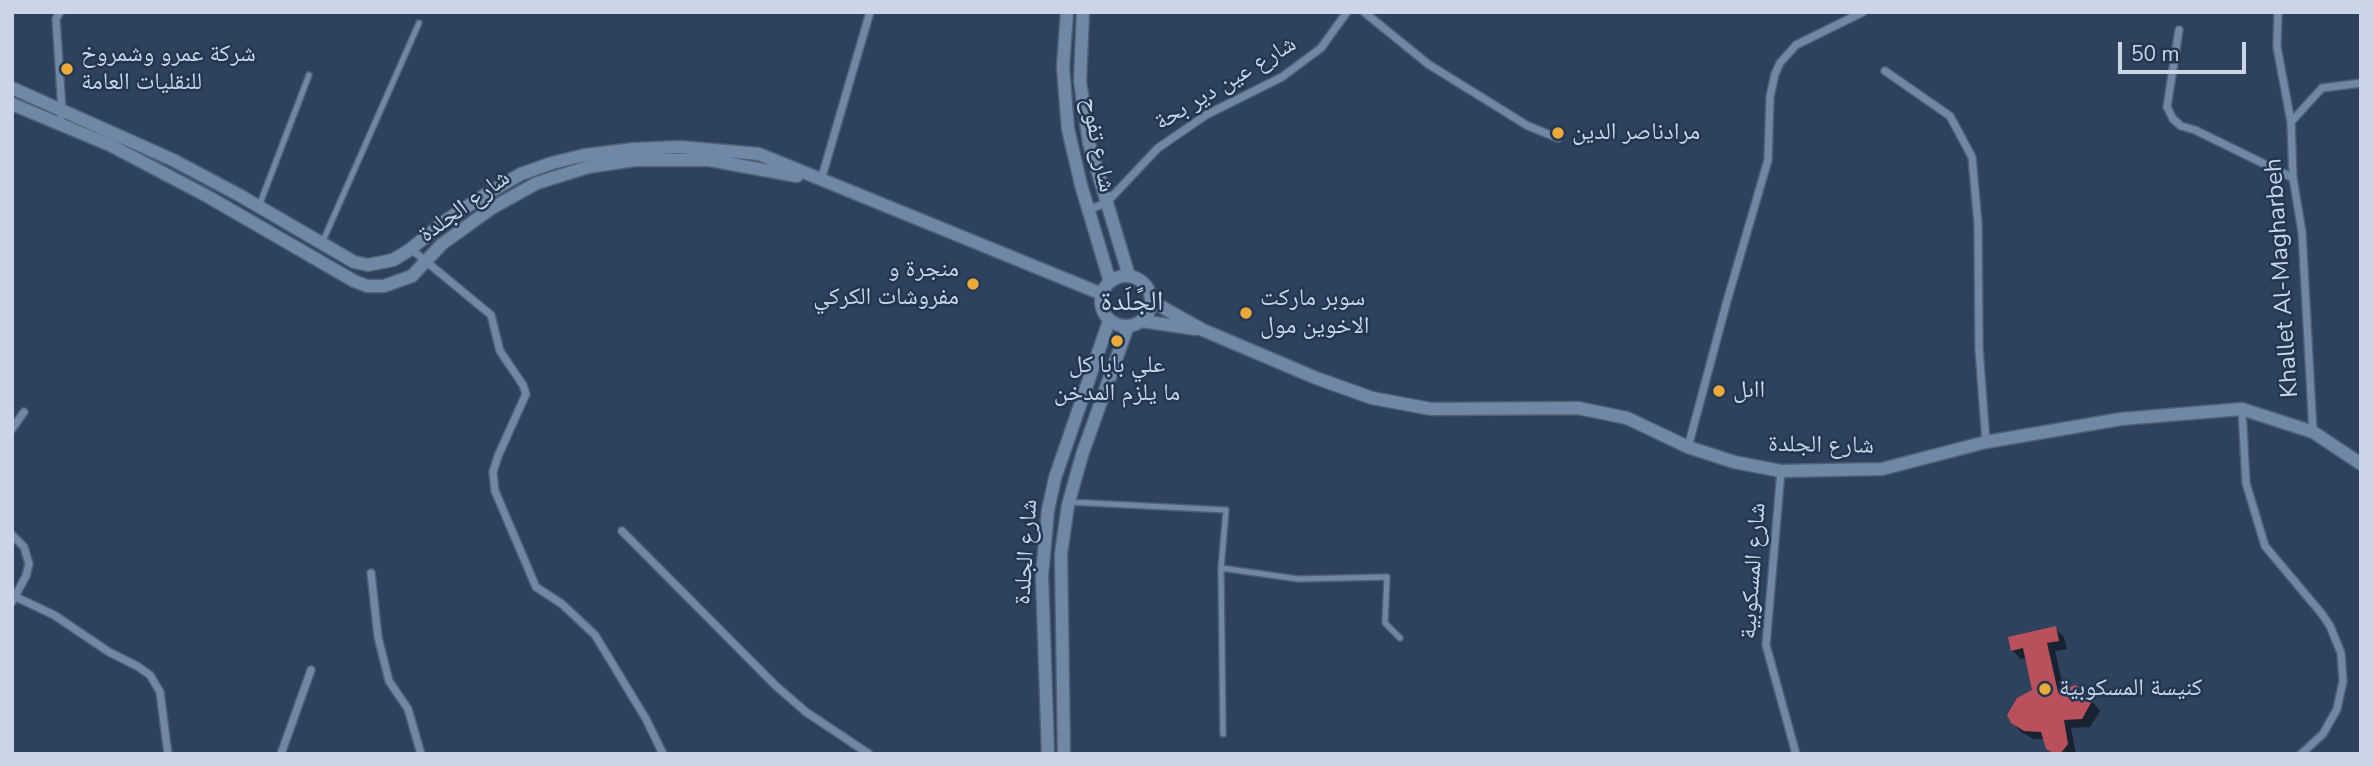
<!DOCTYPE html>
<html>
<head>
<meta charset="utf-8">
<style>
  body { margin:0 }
  #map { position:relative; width:2373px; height:766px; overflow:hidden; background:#2e425d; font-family:"Nunito Sans",sans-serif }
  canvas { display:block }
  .frame { position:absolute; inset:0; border:14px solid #cad6e7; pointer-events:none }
  .scale { position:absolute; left:2118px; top:42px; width:128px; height:32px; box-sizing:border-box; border:4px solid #cad6e7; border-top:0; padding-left:9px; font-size:21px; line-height:24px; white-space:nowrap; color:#cad6e7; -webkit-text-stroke:5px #243752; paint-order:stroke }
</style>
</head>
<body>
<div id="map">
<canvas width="2373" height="766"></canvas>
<div class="frame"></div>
<div class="scale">50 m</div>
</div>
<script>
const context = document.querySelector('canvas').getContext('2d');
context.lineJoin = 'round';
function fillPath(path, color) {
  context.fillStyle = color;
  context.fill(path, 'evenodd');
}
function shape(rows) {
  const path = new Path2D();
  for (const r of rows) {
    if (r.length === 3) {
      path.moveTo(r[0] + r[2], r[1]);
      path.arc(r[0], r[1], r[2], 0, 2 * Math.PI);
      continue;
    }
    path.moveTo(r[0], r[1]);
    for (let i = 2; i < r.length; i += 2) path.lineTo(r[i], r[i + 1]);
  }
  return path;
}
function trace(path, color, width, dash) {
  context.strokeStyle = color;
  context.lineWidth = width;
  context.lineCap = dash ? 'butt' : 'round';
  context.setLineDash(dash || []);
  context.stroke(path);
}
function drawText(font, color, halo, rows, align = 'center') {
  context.font = font + ' "Nunito Sans","Noto Naskh Arabic",sans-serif';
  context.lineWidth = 5;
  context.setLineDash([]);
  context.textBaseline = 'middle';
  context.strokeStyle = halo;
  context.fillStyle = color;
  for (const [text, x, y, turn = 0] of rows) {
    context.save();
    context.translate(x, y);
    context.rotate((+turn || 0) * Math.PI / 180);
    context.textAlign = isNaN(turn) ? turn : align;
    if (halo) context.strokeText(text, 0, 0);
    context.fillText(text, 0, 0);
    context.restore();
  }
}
const shadow = shape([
  [2055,628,2064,637,2067,649,2055,651,2064,691,2087,695,2100,711,2090,727,2071,728,2076,754,2053,754,2048,748,2045,739,2034,739,2021,732,2012,722,2034,691,2027,658,2021,659,2012,650]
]);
const building = shape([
  [2056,626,2059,641,2047,643,2058,692,2075,685,2088,693,2092,701,2082,719,2064,720,2068,744,2061,753,2055,754,2046,749,2041,732,2024,731,2011,723,2007,715,2017,698,2032,690,2023,648,2011,651,2008,637]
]);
const service = shape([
  [259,206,309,75],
  [322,243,419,23],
  [1069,502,1226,510,1221,568,1223,734],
  [1221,568,1298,579,1387,577,1385,623,1400,638]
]);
const minor = shape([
  [60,12,56,19,62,110,60,124],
  [1364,12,1428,64,1528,126,1558,138],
  [2278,12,2277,47,2291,122,2293,178,2302,232,2313,432],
  [2179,30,2167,107,2173,119,2181,126,2195,130,2293,178],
  [1885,71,1950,116,1972,157,1978,224,1979,349,1986,442],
  [2291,122,2322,88,2361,83],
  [821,180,870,12],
  [1088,210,1106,203,1158,148,1206,115,1282,77,1321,48,1347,12],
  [411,249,491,315,500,351,523,385,526,394,498,456,493,472,495,491,536,587,562,604,595,635,646,719,663,754],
  [2242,409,2246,483,2265,546,2322,614,2330,626,2341,653,2343,681,2337,709,2323,734,2301,754],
  [12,429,24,412],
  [1688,447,1727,301,1768,160,1770,97,1775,74,1780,63,1796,45,1863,12],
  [1781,471,1766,645,1796,754],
  [622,531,776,686,806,712,869,754],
  [12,535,24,547,29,564,26,576,12,602],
  [371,573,378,637,389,681,408,709,421,754],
  [16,597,54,615,109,652,137,666,150,675,160,692,168,754],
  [281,754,311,670]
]);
const tertiary = shape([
  [1067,12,1063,67,1068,129,1081,185,1110,282],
  [1083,12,1080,81,1089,143,1129,276],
  [12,88,173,160,239,195,354,262,368,265,393,260,408,251,448,219,488,193,521,174,552,163,585,155,634,149,679,147,759,154,1102,294],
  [12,104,110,145,207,196,354,281,367,286,384,286,412,276,442,244,492,208,537,183,588,167,635,160,709,160,797,176],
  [1126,301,25],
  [1151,301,1203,330,1316,378,1372,398,1431,409,1578,408,1627,418,1688,447,1734,462,1781,471,1882,469,1986,442,2121,419,2242,409,2313,432,2361,464],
  [1142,321,1196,329],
  [1048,754,1042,576,1048,510,1055,478,1109,321],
  [1064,754,1061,554,1068,505,1082,455,1128,326]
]);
const markers = [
  [67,69,7,"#eba93a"],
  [1558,133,7,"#eba93a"],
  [973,284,7,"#eba93a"],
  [1246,313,7,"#eba93a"],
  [1117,341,7,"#eba93a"],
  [1719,391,7,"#eba93a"],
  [2045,689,7,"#eba93a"]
];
const poiNames = [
  ["شركة عمرو وشمروخ",81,55],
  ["للنقليات العامة",81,83],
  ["مرادناصر الدين",1572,133],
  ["منجرة و",959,270,"right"],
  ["مفروشات الكركي",959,298,"right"],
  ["سوبر ماركت",1260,299],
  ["الاخوين مول",1260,327],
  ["علي بابا كل",1117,366,"center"],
  ["ما يلزم المدخن",1117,394,"center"],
  ["ااىل",1733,391],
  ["كنيسة المسكوبية",2059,689]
];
const streetNames = [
  ["شارع عين دير بحة",1226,84,-31],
  ["شارع تفوح",1097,145,79],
  ["شارع الجلدة",465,207,-36],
  ["Khallet Al-Magharbeh",2283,278,-94],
  ["شارع الجلدة",1821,446,1],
  ["شارع الجلدة",1027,552,-86],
  ["شارع المسكوبية",1754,571,-86]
];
const quarterNames = [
  ["الجًلَدة",1132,303]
];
fillPath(shadow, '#0007');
fillPath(building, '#ba505b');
trace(service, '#4f6076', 8);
trace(minor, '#4f6076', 10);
trace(tertiary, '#4f6076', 15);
trace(service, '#7187a6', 5);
trace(minor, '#7187a6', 7);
trace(tertiary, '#7187a6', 12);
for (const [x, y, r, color] of markers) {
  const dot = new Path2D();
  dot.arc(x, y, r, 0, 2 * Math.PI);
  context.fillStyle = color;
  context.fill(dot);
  trace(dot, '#243752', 2.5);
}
drawText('24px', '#cad6e7', '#243752', poiNames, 'left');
drawText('24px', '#cad6e7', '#243752', streetNames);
drawText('28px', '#cad6e7', '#243752', quarterNames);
</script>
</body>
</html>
